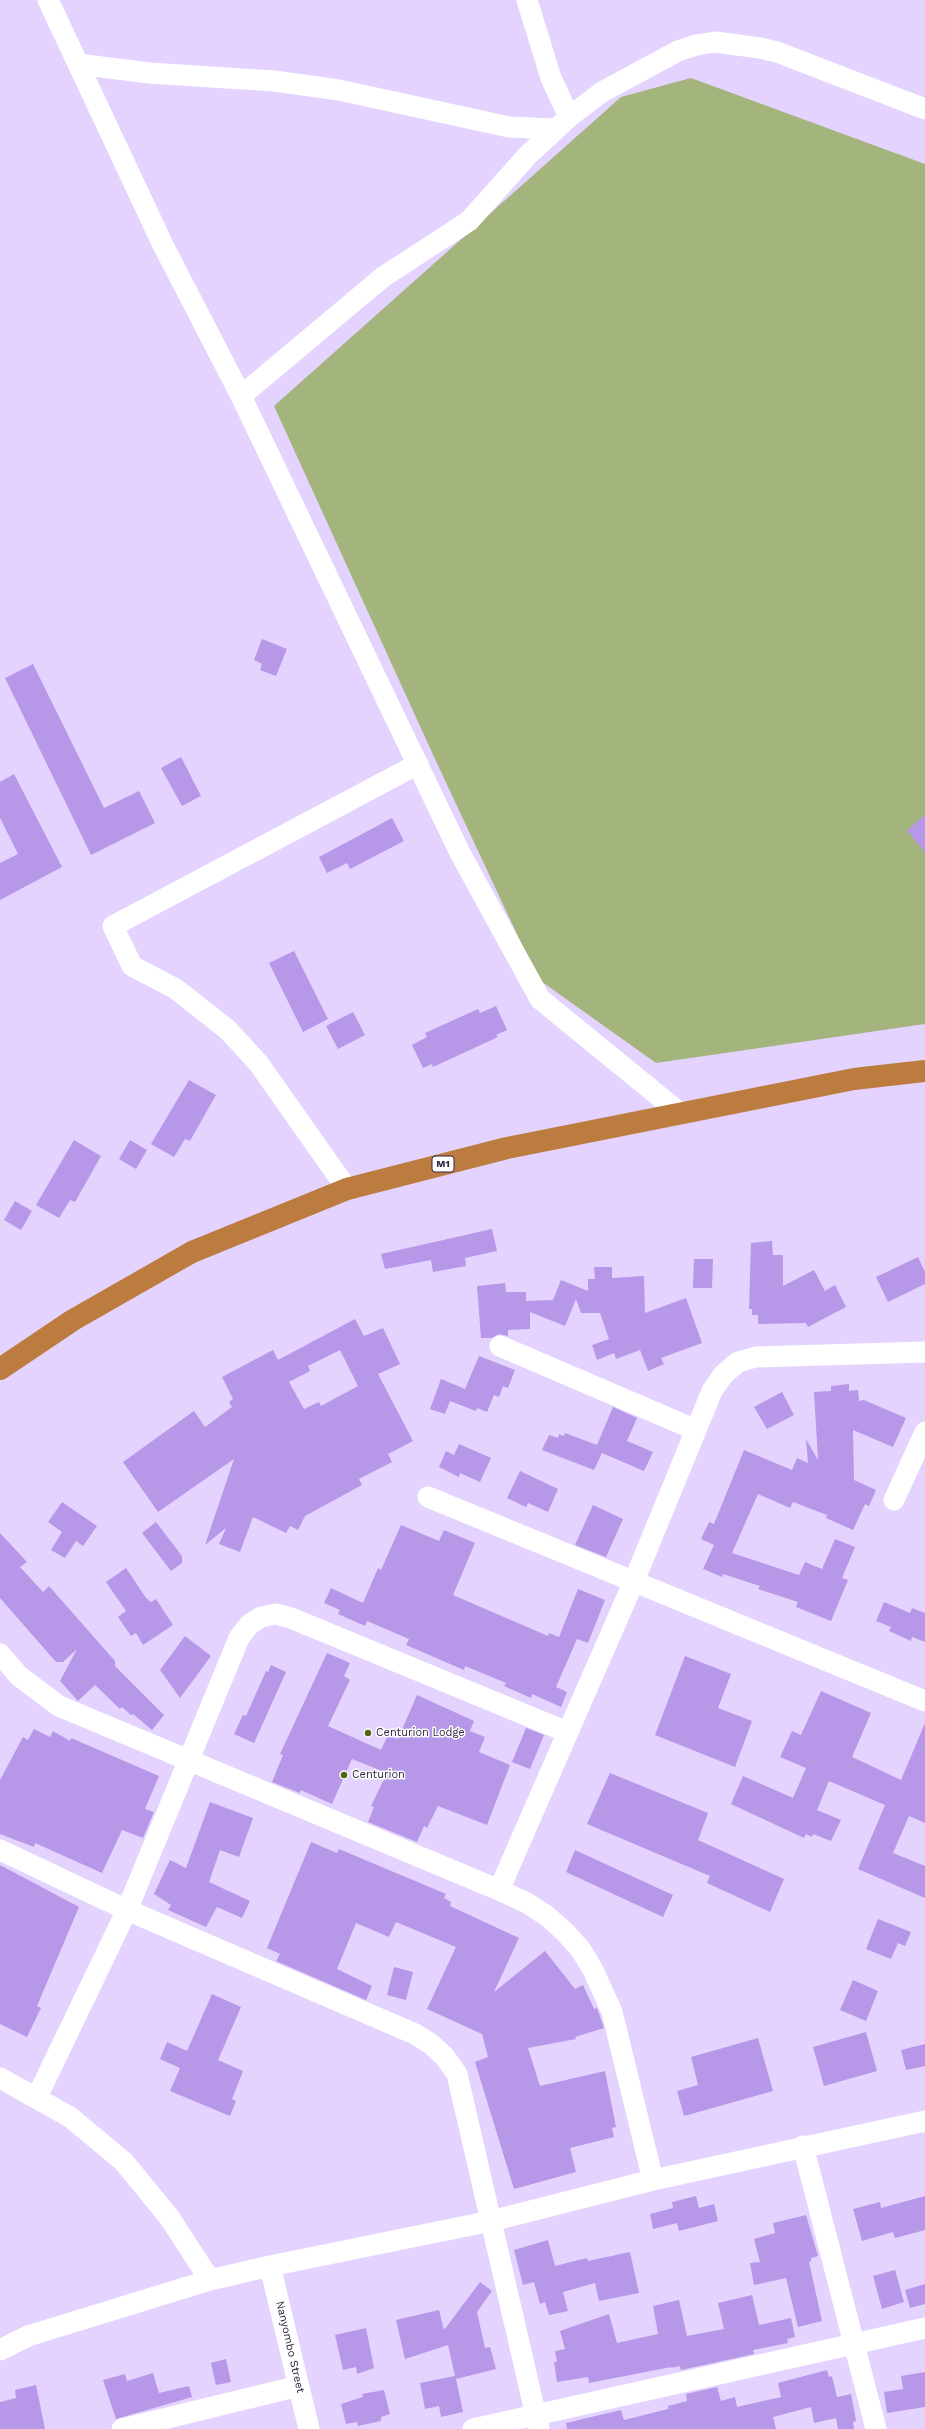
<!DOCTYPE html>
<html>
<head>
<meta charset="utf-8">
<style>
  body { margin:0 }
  canvas { display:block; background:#e3d3fe }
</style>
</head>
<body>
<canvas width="925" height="2429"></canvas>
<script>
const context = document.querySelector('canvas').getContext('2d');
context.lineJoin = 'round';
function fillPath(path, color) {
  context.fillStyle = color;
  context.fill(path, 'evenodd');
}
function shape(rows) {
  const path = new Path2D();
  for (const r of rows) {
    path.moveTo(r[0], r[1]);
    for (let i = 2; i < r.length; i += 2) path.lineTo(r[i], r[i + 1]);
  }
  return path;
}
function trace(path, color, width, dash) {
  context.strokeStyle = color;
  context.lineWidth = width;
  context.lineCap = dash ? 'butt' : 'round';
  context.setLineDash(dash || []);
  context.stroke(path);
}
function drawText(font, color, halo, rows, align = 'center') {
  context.font = font + ' "Work Sans",sans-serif';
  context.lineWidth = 3;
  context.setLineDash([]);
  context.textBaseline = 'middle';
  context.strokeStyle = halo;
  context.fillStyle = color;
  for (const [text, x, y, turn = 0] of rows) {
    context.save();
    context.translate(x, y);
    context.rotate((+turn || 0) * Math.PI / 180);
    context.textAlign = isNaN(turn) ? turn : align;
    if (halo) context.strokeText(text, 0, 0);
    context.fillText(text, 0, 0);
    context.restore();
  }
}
const green = shape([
  [691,78,925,164,925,1024,656,1063,538,979,435,759,274,406,621,97]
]);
const building = shape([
  [262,639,287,649,276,676,260,670,262,664,254,660],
  [33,664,104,808,139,791,155,823,91,855,5,678],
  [181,757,201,796,182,806,161,768],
  [14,774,62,867,0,900,0,863,18,854,0,818,0,782],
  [925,815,925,853,907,830],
  [392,818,404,841,350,869,347,863,327,873,319,857],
  [294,951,328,1019,303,1032,269,963],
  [496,1006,507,1030,496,1035,498,1037,433,1067,432,1064,423,1068,412,1045,427,1037,425,1033,478,1009,480,1013],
  [353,1012,365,1035,338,1049,326,1026],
  [189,1080,216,1095,190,1141,185,1139,174,1157,151,1144],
  [74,1140,101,1156,75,1202,70,1200,59,1218,36,1205],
  [130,1140,147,1150,136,1169,119,1159],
  [15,1201,32,1211,21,1230,4,1220],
  [492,1229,497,1251,465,1258,466,1266,433,1272,431,1260,385,1269,381,1254],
  [772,1241,773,1255,783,1255,783,1286,814,1270,825,1291,835,1285,846,1307,808,1327,806,1323,758,1324,758,1315,752,1315,752,1309,749,1309,751,1243],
  [918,1257,925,1272,925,1284,888,1302,876,1277],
  [694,1259,713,1259,712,1288,693,1288],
  [594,1267,612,1267,612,1278,644,1276,645,1313,686,1298,702,1343,661,1358,664,1364,648,1371,640,1350,616,1359,614,1353,597,1360,592,1345,609,1339,600,1313,581,1313,576,1299,565,1326,530,1312,530,1329,508,1330,508,1336,499,1334,492,1338,481,1338,477,1286,505,1283,506,1292,526,1292,526,1301,553,1300,561,1280,588,1291,588,1279,595,1279],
  [355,1319,364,1336,383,1328,400,1364,378,1374,413,1441,388,1454,392,1462,359,1479,362,1485,305,1516,298,1530,290,1526,286,1533,253,1517,240,1552,219,1544,226,1528,205,1545,234,1459,158,1512,123,1462,194,1411,205,1427,232,1407,229,1402,233,1399,222,1377,273,1350,278,1360],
  [340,1350,358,1386,321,1406,319,1402,304,1409,289,1382,310,1371,308,1366],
  [479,1356,515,1370,508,1388,503,1386,499,1397,494,1395,487,1412,477,1408,476,1411,450,1401,445,1414,430,1409,441,1379,465,1389],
  [849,1384,849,1391,858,1390,859,1401,864,1400,906,1418,893,1447,853,1430,854,1480,876,1490,869,1506,865,1504,853,1530,826,1518,827,1515,793,1502,790,1508,758,1494,732,1553,799,1575,805,1562,822,1569,835,1539,855,1547,842,1578,848,1580,831,1621,796,1607,798,1602,758,1589,760,1586,723,1574,722,1577,703,1569,714,1545,701,1539,709,1522,714,1524,744,1450,792,1470,797,1458,808,1463,806,1439,818,1460,814,1392,831,1391,831,1386],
  [782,1392,794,1415,767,1429,754,1407],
  [613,1407,637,1418,627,1441,653,1452,644,1471,602,1453,594,1470,542,1450,549,1435,558,1438,559,1434,564,1436,565,1433,597,1445],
  [459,1444,491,1458,480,1482,460,1473,459,1477,439,1467,446,1451,454,1455],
  [520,1471,558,1489,548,1512,528,1503,526,1507,507,1498],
  [62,1502,97,1526,83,1546,76,1541,65,1558,51,1550,62,1532,48,1522],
  [593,1505,623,1519,606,1557,575,1545],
  [156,1522,182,1556,182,1563,171,1571,142,1533],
  [401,1525,439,1541,444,1530,475,1543,453,1595,548,1636,549,1633,559,1637,578,1589,605,1600,588,1643,577,1639,556,1687,567,1692,561,1707,532,1694,531,1698,504,1686,506,1683,465,1666,464,1670,406,1645,409,1639,367,1621,365,1626,338,1614,340,1610,324,1603,331,1588,363,1603,378,1568,381,1570],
  [0,1533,27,1562,20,1567,43,1592,49,1586,115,1661,115,1666,164,1715,152,1730,133,1714,131,1715,122,1707,120,1709,95,1685,78,1701,60,1681,77,1649,63,1662,56,1662,0,1598],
  [126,1568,146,1598,151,1602,156,1599,173,1625,143,1645,136,1633,131,1636,118,1617,126,1611,106,1582],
  [884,1602,910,1613,912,1608,925,1613,925,1642,912,1637,911,1641,889,1631,891,1627,876,1621],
  [185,1636,211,1656,180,1698,160,1670],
  [327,1653,350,1663,344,1676,350,1680,328,1726,381,1750,388,1735,398,1739,417,1695,474,1721,470,1731,485,1737,479,1752,510,1765,487,1825,438,1806,427,1828,424,1826,417,1842,368,1822,374,1807,371,1806,387,1773,352,1759,332,1804,301,1790,300,1793,272,1782,283,1755,280,1754],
  [685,1656,731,1674,718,1708,752,1721,735,1767,655,1735],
  [271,1665,286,1672,254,1743,234,1734,243,1715,246,1716,266,1671,268,1672],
  [821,1691,871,1713,852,1757,901,1780,925,1723,925,1823,909,1816,893,1853,925,1866,925,1898,858,1869,885,1805,829,1781,817,1810,841,1820,831,1841,813,1834,812,1837,806,1834,804,1838,731,1804,743,1776,793,1798,806,1768,780,1757,792,1731,801,1735],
  [526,1728,544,1735,530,1769,512,1762],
  [34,1729,50,1737,53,1731,70,1741,71,1738,159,1776,145,1809,154,1812,143,1838,122,1830,102,1873,35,1843,34,1847,0,1834,0,1780,23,1737,28,1740],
  [610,1773,708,1813,698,1840,784,1879,770,1912,707,1883,710,1876,587,1824],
  [210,1802,253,1818,239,1857,220,1850,209,1882,250,1901,242,1918,217,1907,206,1927,168,1910,171,1905,154,1894,170,1860,186,1868],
  [311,1842,337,1853,339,1849,446,1894,444,1898,451,1902,450,1906,519,1938,494,1992,545,1951,575,1989,583,1985,594,2009,597,2008,604,2028,575,2037,576,2039,528,2048,540,2086,605,2071,616,2127,612,2128,614,2137,570,2148,576,2172,514,2189,475,2062,488,2057,482,2034,427,2009,456,1947,396,1922,389,1937,356,1923,337,1969,372,1986,366,2000,276,1961,280,1954,267,1948],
  [575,1850,673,1895,663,1917,566,1872],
  [0,1865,79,1907,37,2006,41,2008,27,2037,0,2024],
  [878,1919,911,1932,905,1946,898,1943,891,1959,866,1949],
  [394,1967,413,1972,406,2000,387,1995],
  [853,1980,878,1991,866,2021,840,2010],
  [212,1994,241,2007,218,2060,243,2071,232,2099,236,2101,230,2116,170,2091,180,2068,160,2059,167,2042,187,2051],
  [866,2032,877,2071,824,2086,813,2047],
  [758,2038,773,2091,684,2116,677,2091,698,2085,691,2057],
  [925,2044,925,2066,906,2070,901,2050],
  [696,2196,699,2208,714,2204,718,2221,679,2231,677,2223,653,2229,650,2214,673,2208,672,2202],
  [925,2196,925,2230,895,2238,893,2232,862,2241,853,2209,880,2202,881,2208],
  [806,2215,818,2256,811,2258,811,2261,809,2262,822,2321,798,2327,786,2278,754,2285,750,2263,760,2262,754,2239,775,2233,773,2223],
  [548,2240,555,2266,587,2258,588,2261,630,2252,639,2293,599,2301,595,2283,563,2292,568,2311,549,2315,545,2302,540,2304,534,2282,523,2285,514,2250],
  [895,2270,904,2302,882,2309,873,2276],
  [480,2282,492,2291,477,2312,485,2348,490,2347,496,2369,456,2379,463,2412,441,2417,439,2406,425,2409,420,2383,455,2376,448,2345,405,2359,396,2320,439,2310,444,2330],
  [925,2284,925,2304,910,2308,905,2290],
  [752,2295,759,2325,791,2318,795,2337,787,2339,788,2343,753,2350,754,2354,681,2370,680,2366,671,2368,671,2367,589,2383,588,2377,557,2382,554,2362,557,2362,555,2351,565,2349,560,2331,609,2314,617,2343,658,2334,653,2306,679,2300,687,2336,724,2329,718,2303],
  [366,2328,374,2368,357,2374,356,2367,343,2370,335,2335],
  [226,2359,231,2382,216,2385,211,2363],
  [827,2370,829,2377,832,2376,837,2397,851,2394,856,2421,853,2422,854,2429,838,2429,836,2418,814,2423,811,2407,773,2417,776,2429,567,2429,566,2423,621,2410,624,2420,668,2409,668,2406,687,2401,686,2394,717,2387,721,2401,735,2397,737,2407,781,2397,778,2383],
  [925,2372,925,2407,887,2413,884,2392,903,2389,901,2376],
  [153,2373,159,2393,189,2386,192,2397,116,2419,103,2380,125,2374,127,2381],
  [36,2385,45,2429,0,2429,0,2402,16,2398,15,2390],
  [384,2390,390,2414,381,2417,381,2421,358,2426,357,2422,346,2424,341,2404,363,2397,362,2394]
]);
const minor = shape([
  [48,0,163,245,241,396,460,853,540,999,681,1114],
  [527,0,551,78,569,117],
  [78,64,149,73,274,81,339,90,509,127,554,129],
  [241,396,383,277,469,221,528,155,569,117,602,92,678,51,696,45,715,42,760,48,777,52,925,109],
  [347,1189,259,1064,228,1030,176,989,132,966,113,926,418,764],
  [500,1346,696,1430],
  [428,1497,925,1701],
  [894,1500,925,1432],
  [0,1654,19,1676,59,1706,499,1890,527,1903,547,1916,565,1932,581,1950,593,1970,612,2012,653,2180],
  [0,1850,127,1910,415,2034,431,2044,445,2057,457,2074,539,2429],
  [499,1890,634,1581,712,1391,723,1375,738,1362,756,1357,925,1352],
  [0,2078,70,2117,124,2162,169,2217,210,2280],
  [37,2097,127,1910,239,1638,249,1625,261,1617,276,1614,291,1618,567,1732],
  [803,2146,876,2429],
  [270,2266,309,2429],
  [0,2350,28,2336,210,2280,270,2266,491,2221,653,2180,925,2121],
  [122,2429,299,2386],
  [473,2429,925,2328]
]);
const highway = shape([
  [0,1369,73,1320,192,1252,347,1189,507,1148,854,1079,925,1071]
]);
const markers = [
  [368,1733,4,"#526611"],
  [344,1775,4,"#526611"]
];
const shields = [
  [443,1164,22]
];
const shieldNames = [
  ["M1",443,1164]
];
const poiNames = [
  ["Centurion Lodge",376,1733],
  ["Centurion",352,1775]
];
const streetNames = [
  ["Nanyombo Street",290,2347,77]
];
fillPath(green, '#a3b47c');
fillPath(building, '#b797e7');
trace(minor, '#fff', 21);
trace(highway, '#bc7c40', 22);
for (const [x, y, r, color] of markers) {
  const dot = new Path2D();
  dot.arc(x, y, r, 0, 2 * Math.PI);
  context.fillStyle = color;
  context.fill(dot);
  trace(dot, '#fdfdfd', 1.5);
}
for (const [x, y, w] of shields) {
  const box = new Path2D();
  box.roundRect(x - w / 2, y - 8, w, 16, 3);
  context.fillStyle = '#fdfdfd';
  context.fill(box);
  trace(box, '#302540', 1);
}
drawText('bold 10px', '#302540', null, shieldNames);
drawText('11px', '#302540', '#fdfdfd', poiNames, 'left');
drawText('11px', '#302540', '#fdfdfd', streetNames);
</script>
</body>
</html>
